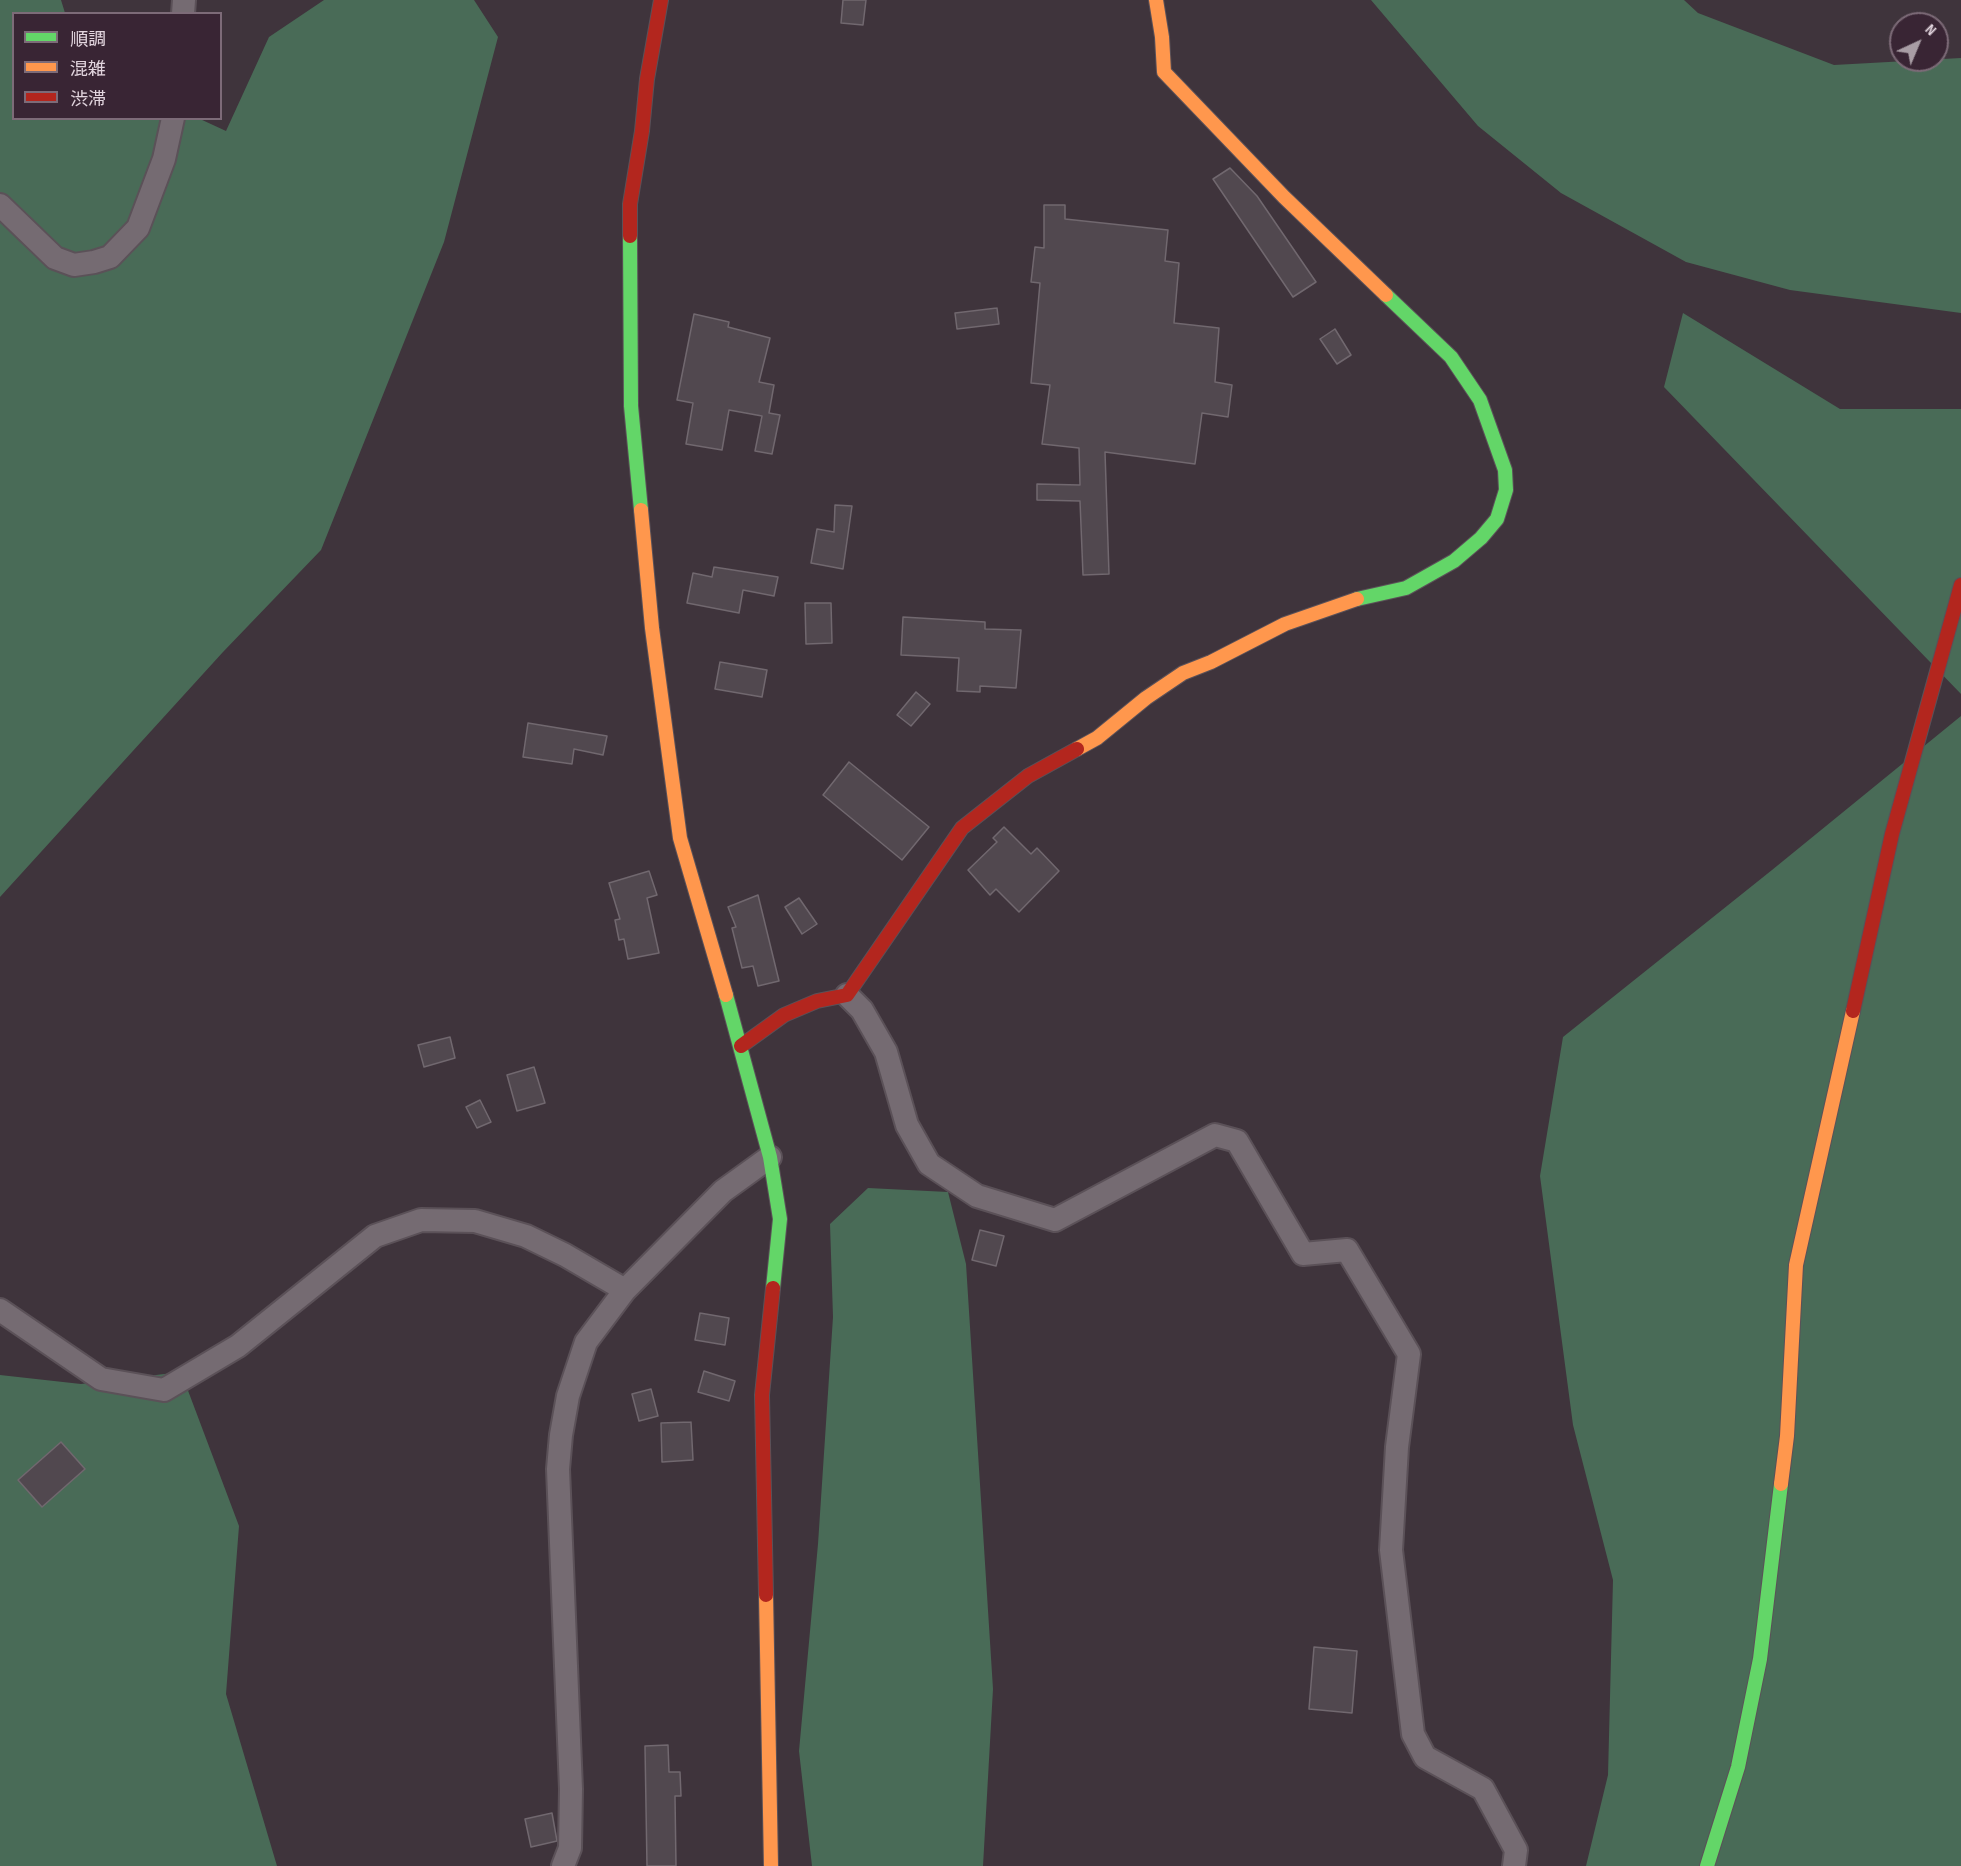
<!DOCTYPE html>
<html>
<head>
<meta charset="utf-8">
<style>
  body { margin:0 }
  #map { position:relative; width:1961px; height:1866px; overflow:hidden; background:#3f343c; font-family:"Sofia Sans Condensed","Noto Sans JP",sans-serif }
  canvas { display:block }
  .legend { position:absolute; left:12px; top:12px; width:210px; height:108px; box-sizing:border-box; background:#392534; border:2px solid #7d6b78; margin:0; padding:8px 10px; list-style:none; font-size:18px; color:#e2d5de }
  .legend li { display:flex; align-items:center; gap:12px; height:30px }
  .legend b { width:30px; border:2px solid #7d6b78 }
  .north { position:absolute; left:1889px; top:12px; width:60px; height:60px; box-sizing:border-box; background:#392534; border:2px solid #7d6b78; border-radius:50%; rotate:44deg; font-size:16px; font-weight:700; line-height:24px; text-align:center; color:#e2d5de }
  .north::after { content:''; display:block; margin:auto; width:21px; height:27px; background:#a99da5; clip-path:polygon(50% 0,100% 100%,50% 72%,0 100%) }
</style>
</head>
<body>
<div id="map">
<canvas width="1961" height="1866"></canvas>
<ul class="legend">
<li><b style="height:8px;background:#63d668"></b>順調</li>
<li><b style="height:8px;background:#ff974d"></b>混雑</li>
<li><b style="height:8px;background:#b3261e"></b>渋滞</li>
</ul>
<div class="north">N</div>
</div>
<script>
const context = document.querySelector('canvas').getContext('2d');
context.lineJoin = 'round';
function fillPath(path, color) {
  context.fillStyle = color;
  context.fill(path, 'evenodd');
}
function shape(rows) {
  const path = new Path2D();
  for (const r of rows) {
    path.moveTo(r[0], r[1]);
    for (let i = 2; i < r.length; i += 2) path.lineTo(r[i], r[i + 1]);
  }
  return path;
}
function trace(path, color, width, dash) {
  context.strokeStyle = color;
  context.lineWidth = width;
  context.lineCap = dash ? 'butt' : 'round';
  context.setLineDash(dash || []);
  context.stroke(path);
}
const forest = shape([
  [0,0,61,0,65,13,14,14,14,118,200,119,226,131,269,37,324,0,474,0,498,37,444,242,321,550,223,652,0,897],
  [1371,0,1684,0,1698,13,1834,65,1961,58,1961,313,1790,290,1686,262,1561,193,1478,126],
  [1683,313,1840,409,1961,409,1961,694,1664,387],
  [1961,716,1961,1866,1586,1866,1608,1775,1613,1580,1573,1425,1540,1176,1563,1037,1772,870],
  [868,1188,948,1192,966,1264,993,1689,983,1866,812,1866,799,1751,818,1544,833,1317,830,1224],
  [181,1372,239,1526,226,1694,277,1866,0,1866,0,1375,81,1384]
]);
const building = shape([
  [843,0,866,0,863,25,841,23,843,0],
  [1230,168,1257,196,1316,282,1293,297,1213,179,1230,168],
  [1044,205,1065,205,1065,219,1168,230,1165,261,1179,263,1174,323,1219,328,1215,382,1232,385,1228,417,1202,413,1195,464,1105,452,1109,574,1083,575,1080,501,1037,500,1037,484,1080,485,1079,448,1042,444,1050,385,1031,383,1040,283,1031,282,1035,247,1044,248,1044,205],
  [997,308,999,324,957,329,955,313,997,308],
  [694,314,729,322,728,327,770,338,759,382,774,385,769,413,780,415,772,454,755,451,762,416,729,410,722,450,686,444,693,403,677,400,694,314],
  [1335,329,1351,355,1337,364,1320,339,1335,329],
  [835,505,852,506,843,569,811,563,817,529,834,532,835,505],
  [714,567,778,577,774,596,743,590,739,613,687,603,693,573,712,577,714,567],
  [805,603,831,603,832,643,806,644,805,603],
  [903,617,985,622,985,629,1021,630,1016,688,980,686,980,692,957,691,959,658,901,655,903,617],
  [720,662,767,670,762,697,715,689,720,662],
  [916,692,930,704,911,726,897,715,916,692],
  [528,723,607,736,603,755,574,749,572,764,523,757,528,723],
  [849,762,929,827,902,860,823,795,849,762],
  [1004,827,1031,854,1037,848,1059,871,1019,912,996,889,990,895,968,870,997,842,993,838,1004,827],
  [649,871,657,895,647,898,659,953,628,959,624,939,619,940,615,920,620,919,609,883,649,871],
  [758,895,779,981,758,986,753,966,742,968,732,928,736,927,728,907,758,895],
  [799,898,817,924,802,934,785,907,799,898],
  [450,1037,455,1058,424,1067,418,1045,450,1037],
  [534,1067,545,1103,517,1111,507,1075,534,1067],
  [480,1100,491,1122,477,1128,466,1107,480,1100],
  [980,1230,1004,1236,996,1266,972,1260,980,1230],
  [700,1313,729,1318,725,1345,695,1340,700,1313],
  [704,1371,735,1381,729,1401,698,1392,704,1371],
  [651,1389,658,1416,639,1421,632,1394,651,1389],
  [691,1422,693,1460,662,1462,661,1423,691,1422],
  [61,1442,85,1469,42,1507,18,1480,61,1442],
  [1314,1647,1357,1651,1352,1713,1309,1709,1314,1647],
  [668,1745,669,1772,680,1772,681,1796,675,1796,676,1866,647,1866,645,1746,668,1745],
  [552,1813,557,1841,531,1847,525,1819,552,1813]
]);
const street = shape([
  [183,14,184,0],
  [0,205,55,258,74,265,94,262,110,257,138,228,164,159,173,118],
  [847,995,862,1010,886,1052,907,1125,929,1164,977,1196,1055,1220,1215,1135,1237,1141,1303,1254,1347,1250,1409,1354,1397,1447,1391,1550,1413,1734,1425,1757,1483,1789,1516,1850,1514,1866],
  [0,1310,101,1379,164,1390,238,1346,375,1236,421,1220,475,1221,526,1236,565,1255,625,1290],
  [563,1866,570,1848,571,1789,558,1469,561,1435,568,1396,586,1342,625,1290,723,1191,770,1157]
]);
const fast = shape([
  [630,236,631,406,641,510],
  [1357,599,1406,588,1454,561,1481,538,1497,519,1506,490,1505,470,1480,400,1451,357,1386,295],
  [726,995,770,1157,780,1219,773,1288],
  [1707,1866,1738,1767,1760,1659,1781,1484]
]);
const slow = shape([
  [1156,0,1162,37,1164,72,1284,197,1386,295],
  [641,510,652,628,680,838,726,995],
  [1077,749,1097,738,1146,698,1183,673,1211,662,1285,624,1357,599],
  [1781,1484,1787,1436,1796,1265,1853,1011],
  [766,1595,771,1866]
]);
const jam = shape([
  [630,236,630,204,642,131,647,79,661,0],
  [1853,1011,1892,834,1961,585],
  [741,1046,784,1015,817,1001,847,995,962,828,1028,776,1077,749],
  [766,1595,762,1395,773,1288]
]);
fillPath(forest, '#496b57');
fillPath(building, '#51484f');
trace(building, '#71686f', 1.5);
trace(street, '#5b5158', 26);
trace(fast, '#5b5158', 16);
trace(slow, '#5b5158', 16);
trace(jam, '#5b5158', 16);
trace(street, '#756b72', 22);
trace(fast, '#63d668', 14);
trace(slow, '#ff974d', 14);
trace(jam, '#b3261e', 14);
</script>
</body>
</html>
